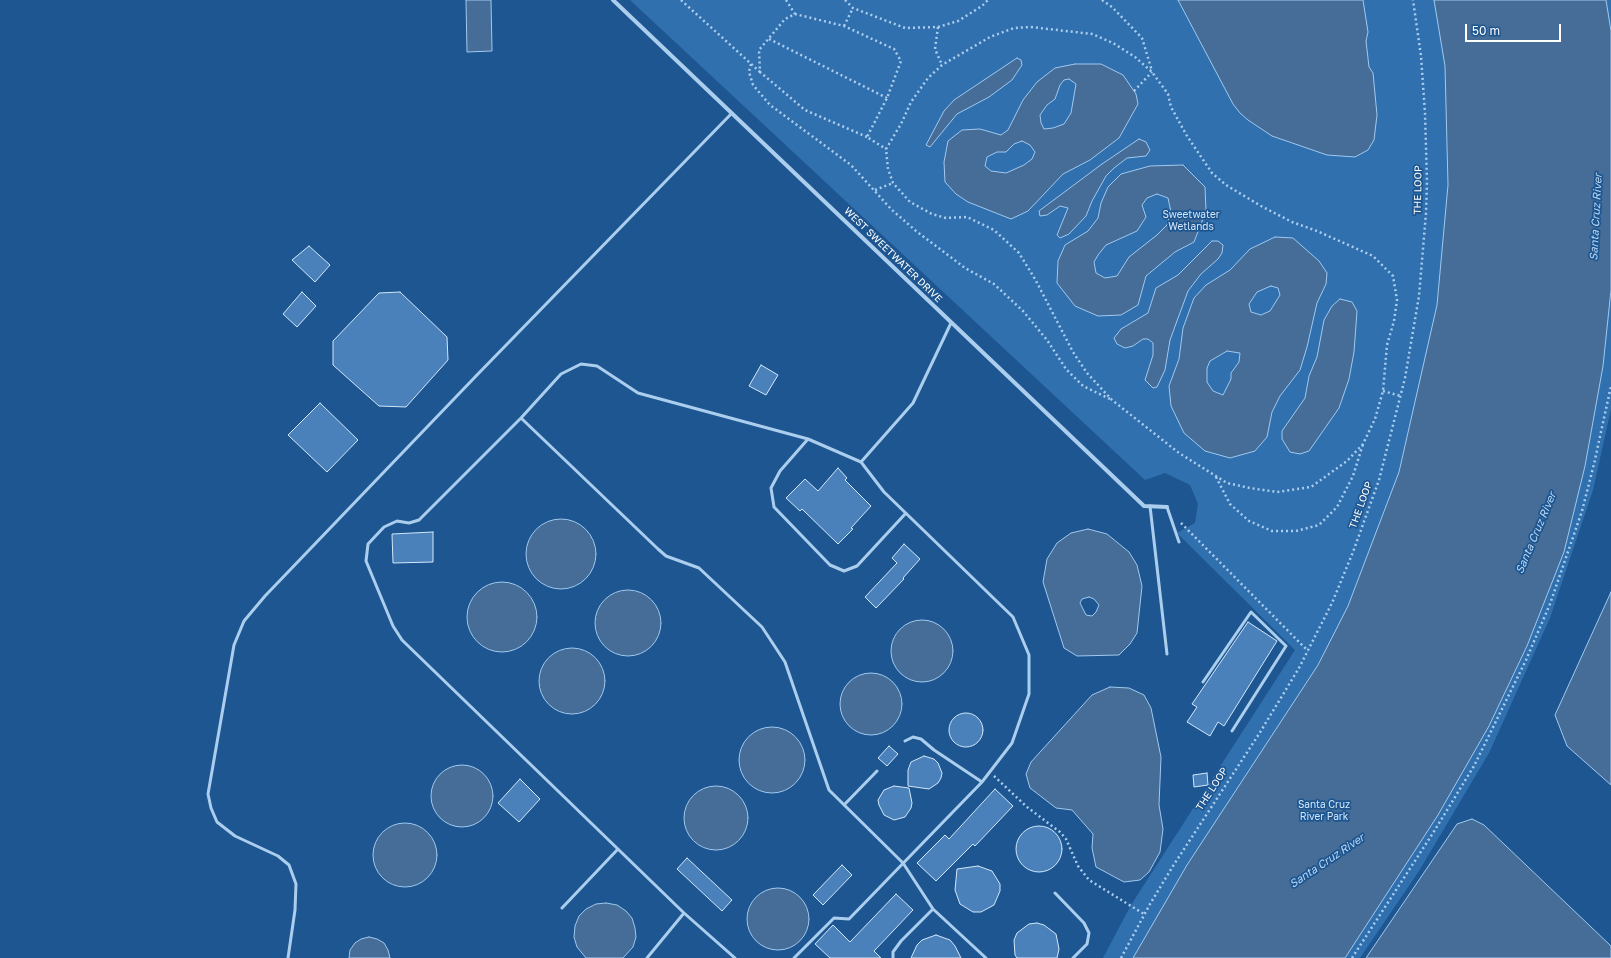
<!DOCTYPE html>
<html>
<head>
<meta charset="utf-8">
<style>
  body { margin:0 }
  #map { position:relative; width:1611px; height:958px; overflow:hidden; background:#1d5691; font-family:"Golos Text",sans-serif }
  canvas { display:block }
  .scale { position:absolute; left:1465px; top:24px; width:96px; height:18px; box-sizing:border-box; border:2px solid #fff; border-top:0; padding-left:5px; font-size:12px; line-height:14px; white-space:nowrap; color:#fff; -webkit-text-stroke:3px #1d5691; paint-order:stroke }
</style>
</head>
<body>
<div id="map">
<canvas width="1611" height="958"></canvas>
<div class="scale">50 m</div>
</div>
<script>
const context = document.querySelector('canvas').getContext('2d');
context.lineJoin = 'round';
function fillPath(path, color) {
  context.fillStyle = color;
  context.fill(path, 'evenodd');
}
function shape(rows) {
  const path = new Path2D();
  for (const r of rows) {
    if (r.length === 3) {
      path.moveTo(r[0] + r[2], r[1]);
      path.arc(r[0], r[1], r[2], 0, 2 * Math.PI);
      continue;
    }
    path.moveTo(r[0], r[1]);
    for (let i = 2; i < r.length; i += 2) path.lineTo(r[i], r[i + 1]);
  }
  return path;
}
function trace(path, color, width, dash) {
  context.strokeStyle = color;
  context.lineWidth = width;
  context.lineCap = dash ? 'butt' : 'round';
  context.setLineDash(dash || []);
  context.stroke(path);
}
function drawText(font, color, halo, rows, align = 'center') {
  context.font = font + ' "Golos Text",sans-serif';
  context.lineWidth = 3.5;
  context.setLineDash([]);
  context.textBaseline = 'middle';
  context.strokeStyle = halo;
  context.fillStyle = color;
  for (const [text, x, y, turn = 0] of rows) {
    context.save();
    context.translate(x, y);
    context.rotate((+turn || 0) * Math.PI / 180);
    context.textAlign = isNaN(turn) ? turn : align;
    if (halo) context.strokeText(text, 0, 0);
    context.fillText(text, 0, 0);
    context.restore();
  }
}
const green = shape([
  [630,0,1611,0,1611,409,1593,490,1550,618,1489,753,1419,871,1360,958,1103,958,1131,905,1295,650,1177,533,1195,523,1198,504,1190,485,1165,473,1145,480]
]);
const water = shape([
  [466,0,491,0,492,51,467,52,466,0],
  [1178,0,1363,0,1368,32,1366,41,1369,67,1373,73,1377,115,1374,140,1368,150,1355,157,1327,155,1272,136,1248,120,1240,113,1233,104,1178,0],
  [1434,0,1606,0,1611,31,1611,290,1603,366,1585,466,1564,552,1527,646,1489,726,1438,815,1345,958,1133,958,1187,865,1318,665,1348,606,1399,472,1437,305,1448,185,1445,66,1434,0],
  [1017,58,1021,60,1022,65,1012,80,989,97,957,114,930,147,926,145,944,111,954,100,1017,58],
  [1075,64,1101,64,1123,75,1136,94,1138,104,1119,138,1090,160,1063,174,1028,211,1011,219,968,202,956,194,945,182,944,162,948,141,962,130,980,129,1001,135,1008,130,1023,100,1037,82,1055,68,1075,64],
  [1069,79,1076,84,1071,113,1064,124,1053,128,1044,129,1041,123,1040,115,1047,105,1055,99,1060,85,1064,80,1069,79],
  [1022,141,1030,145,1035,152,1032,159,1024,165,1006,173,991,171,985,166,987,157,997,152,1006,152,1014,144,1022,141],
  [1139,139,1146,142,1150,150,1146,156,1127,158,1114,168,1106,176,1092,201,1086,216,1069,234,1060,238,1057,235,1068,208,1060,206,1047,215,1040,216,1039,211,1102,164,1139,139],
  [1183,165,1205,187,1206,211,1194,242,1175,252,1146,276,1138,305,1121,315,1098,316,1075,306,1057,283,1058,261,1065,245,1088,231,1098,218,1101,203,1108,187,1121,174,1150,166,1183,165],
  [1157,194,1168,198,1171,212,1167,225,1157,235,1129,257,1117,276,1105,278,1096,273,1094,262,1098,255,1106,245,1137,231,1146,217,1142,205,1147,198,1157,194],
  [1275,237,1293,238,1319,261,1327,273,1326,284,1317,303,1307,347,1300,370,1280,396,1272,412,1267,437,1255,451,1230,458,1205,451,1184,433,1171,406,1169,386,1179,359,1183,328,1194,298,1206,285,1230,270,1250,249,1275,237],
  [1271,286,1278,288,1280,295,1270,311,1261,315,1251,312,1249,304,1257,292,1271,286],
  [1227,351,1240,353,1239,362,1231,373,1231,379,1223,395,1213,391,1207,382,1207,368,1210,361,1227,351],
  [1212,241,1218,241,1223,245,1222,253,1218,259,1201,274,1188,291,1170,340,1165,370,1157,387,1153,388,1145,380,1153,355,1153,343,1148,339,1143,339,1133,346,1125,348,1117,344,1114,338,1121,329,1148,313,1156,288,1178,275,1212,241],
  [1340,299,1352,302,1357,311,1354,352,1349,379,1339,408,1309,451,1300,454,1290,452,1282,439,1282,431,1305,398,1309,376,1317,357,1324,320,1332,306,1340,299],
  [561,554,35],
  [1088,529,1107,534,1129,552,1137,565,1142,586,1137,633,1130,644,1119,655,1077,656,1064,648,1043,582,1047,559,1057,543,1071,533,1088,529],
  [1089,597,1094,599,1099,605,1096,612,1092,616,1086,615,1080,603,1082,599,1089,597],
  [502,617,35],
  [628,623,33],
  [1611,592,1611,785,1567,746,1555,715,1611,592],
  [922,651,31],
  [572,681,33],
  [871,704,31],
  [1110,687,1129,688,1144,695,1151,708,1161,757,1159,805,1163,829,1160,852,1149,872,1140,880,1124,882,1096,867,1092,848,1093,834,1072,810,1056,808,1030,788,1026,774,1031,762,1092,695,1110,687],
  [772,760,33],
  [462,796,31],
  [716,818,32],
  [1472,819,1484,825,1611,946,1611,958,1366,958,1457,824,1472,819],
  [405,855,32],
  [778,919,31],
  [606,903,617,905,626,911,632,918,635,928,636,937,633,947,623,958,586,958,577,947,574,937,575,926,579,916,586,909,596,904,606,903],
  [369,937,377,939,384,943,388,950,390,958,349,958,350,950,355,943,361,939,369,937]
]);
const building = shape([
  [309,246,330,265,315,282,292,260,309,246],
  [302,292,316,306,297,327,283,314,302,292],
  [400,292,447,337,448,360,406,407,379,406,333,365,333,341,379,293,400,292],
  [761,365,778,375,766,395,749,386,761,365],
  [320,403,358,440,327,472,288,435,320,403],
  [838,468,847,478,845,480,871,506,851,528,853,529,838,544,802,509,800,511,786,498,805,479,818,491,838,468],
  [433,532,433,562,393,563,392,534,433,532],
  [904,544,920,559,903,578,904,579,876,608,865,597,897,563,892,558,904,544],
  [1248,622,1277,641,1224,726,1218,722,1210,736,1187,722,1197,707,1192,704,1248,622],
  [966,730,17],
  [889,746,898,754,887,766,878,758,889,746],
  [924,756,934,759,938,763,942,773,941,778,938,783,929,789,908,786,908,770,911,762,924,756],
  [1207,773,1208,785,1194,787,1193,775,1207,773],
  [520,779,540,799,519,822,498,803,520,779],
  [894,786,909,788,912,803,911,808,905,817,894,820,884,815,879,805,878,800,884,790,894,786],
  [995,789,1013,806,975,846,973,844,936,881,917,863,945,835,949,839,995,789],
  [1039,849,23],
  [687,858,732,900,722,911,677,869,687,858],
  [842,865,852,875,823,905,813,895,842,865],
  [978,866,992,871,1000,884,1000,891,994,905,981,912,973,912,960,904,955,890,957,869,978,866],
  [896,894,913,910,874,951,881,958,830,958,815,944,833,925,850,942,896,894],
  [1037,923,1044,925,1056,934,1059,949,1057,958,1017,958,1015,955,1014,940,1017,933,1029,924,1037,923],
  [936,935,950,940,955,946,961,958,911,958,917,945,922,940,936,935]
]);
const path = shape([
  [681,0,760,72],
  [786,0,795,14],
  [845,0,853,8,905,28,938,27,958,21,982,6,988,0],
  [1102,0,1112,7,1142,38,1152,71],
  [844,26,853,8],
  [938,27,935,49,942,65],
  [1031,27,1092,34,1113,43,1135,57,1152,72,1168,94,1171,107,1187,136,1212,173,1226,185,1261,206,1292,222,1317,231,1373,256,1393,276,1397,300,1394,321,1387,345,1383,391,1375,419,1363,444,1347,461,1311,487,1277,492,1250,488,1227,483,1179,453,1112,400,1087,373,1073,352,1035,279,1019,253,994,230,967,217,946,218,932,214,910,202,893,183,888,169,886,149,901,124,911,102,928,78,942,65,990,37,1014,28,1031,27],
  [769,39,887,98],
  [751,64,749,72,753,85,770,105,851,165,891,209,916,231,965,268,994,284,1023,311,1047,340,1066,369,1083,386,1110,399],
  [1134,91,1152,72],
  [867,137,805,110,760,72,759,50,785,19,795,14,844,26,894,49,901,61,887,98,867,137,886,149],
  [875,190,893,183],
  [1383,391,1401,396],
  [1216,477,1230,504,1249,521,1272,531,1296,531,1319,525,1337,507,1353,476,1363,444],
  [1181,523,1308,651],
  [994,776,1027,807,1060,832,1066,839,1078,866,1089,880,1144,914],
  [1121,958,1150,904,1173,866,1259,734,1299,668,1332,603,1353,552,1379,480,1405,378,1419,296,1426,213,1427,182,1425,113,1421,56,1413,0],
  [1352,958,1433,833,1474,766,1526,660,1550,604,1582,511,1594,464,1611,386]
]);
const service = shape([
  [521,418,658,549,666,556,699,568,762,627,785,662,829,790,903,863,933,909,986,958],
  [808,439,780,471,771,488,774,507,830,565,844,571,857,566,906,513],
  [861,462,913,403,951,323],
  [1150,506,1167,654],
  [1167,507,1179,542],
  [1203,682,1251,612,1286,646,1232,731],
  [905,741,913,737,921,739,934,750,982,782],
  [844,805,877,771],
  [1055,893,1084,923,1089,933,1087,944,1073,958],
  [562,908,618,849],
  [288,958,295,910,296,884,289,865,278,856,235,836,217,822,211,808,208,794,234,645,244,621,265,596,476,376,732,113],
  [647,958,684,913],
  [735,958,684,913,402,640,393,626,366,561,368,544,384,527,397,521,409,523,419,520,521,418,561,374,581,364,597,366,638,393,808,439,861,462,884,492,1013,617,1029,655,1029,694,1012,743,982,782,849,919,834,918,794,958],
  [893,958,893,952,901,941,933,909]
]);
const minor = shape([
  [613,0,1144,506,1167,507]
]);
const streetNames = [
  ["THE LOOP",1418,190,-89],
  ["WEST SWEETWATER DRIVE",893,255,44],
  ["THE LOOP",1361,505,-70],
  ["THE LOOP",1212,789,-57]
];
const parkNames = [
  ["Sweetwater",1191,215],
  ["Wetlands",1191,227],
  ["Santa Cruz",1324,805],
  ["River Park",1324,817]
];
const waterNames = [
  ["Santa Cruz River",1596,217,-87],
  ["Santa Cruz River",1536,533,-67],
  ["Santa Cruz River",1327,861,-34]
];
fillPath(green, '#3070af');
fillPath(water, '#456d97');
trace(water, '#a0c9f0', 1);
fillPath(building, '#4a81ba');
trace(building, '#d3e7fa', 1);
trace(path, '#acceee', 2.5, [2, 3]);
trace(service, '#acceee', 3);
trace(minor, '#acceee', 4);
drawText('10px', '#fff', '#1d5691', streetNames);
drawText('10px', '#d3e7fa', '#1d5691', parkNames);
drawText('italic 11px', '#b9d7f5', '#1d5691', waterNames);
</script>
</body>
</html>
